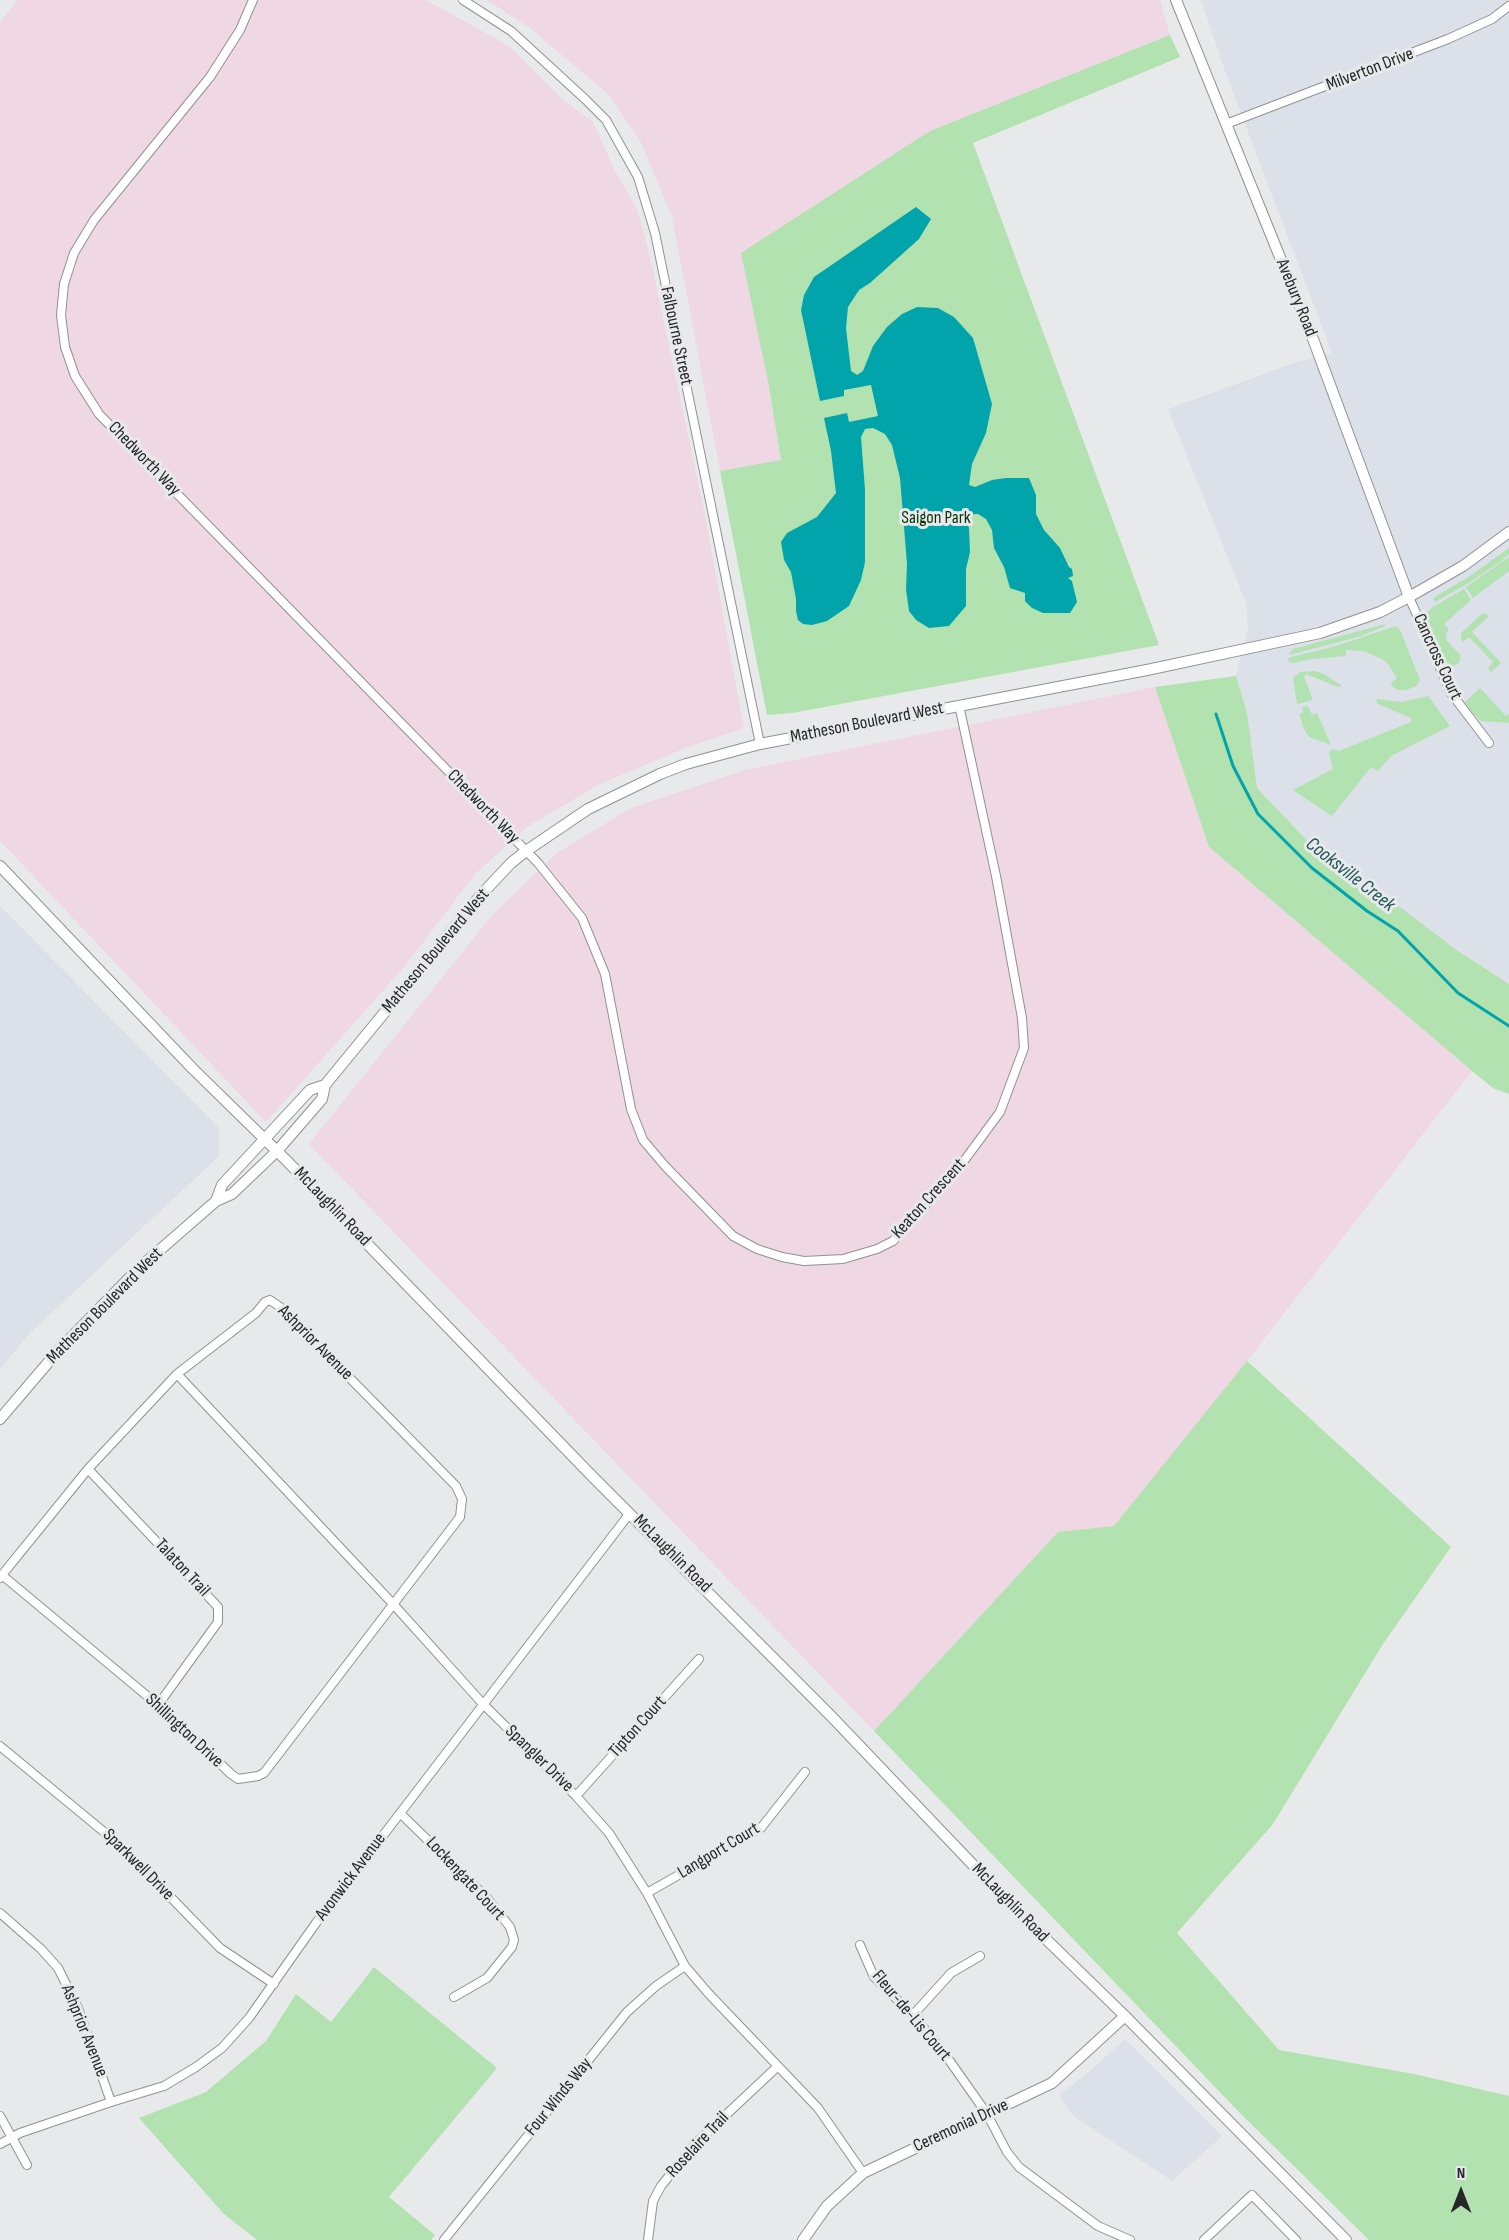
<!DOCTYPE html>
<html>
<head>
<meta charset="utf-8">
<style>
  body { margin:0 }
  #map { position:relative; width:1509px; height:2240px; overflow:hidden; background:#e8e9eb; font-family:"Sofia Sans Condensed",sans-serif }
  canvas { display:block }
  .north { position:absolute; left:1431px; top:2162px; width:60px; height:60px; -webkit-text-stroke:4px #e8e9eb; paint-order:stroke; rotate:0deg; font-size:16px; font-weight:700; line-height:24px; text-align:center; color:#252626 }
  .north::after { content:''; display:block; margin:auto; width:21px; height:27px; background:#252626; clip-path:polygon(50% 0,100% 100%,50% 72%,0 100%) }
</style>
</head>
<body>
<div id="map">
<canvas width="1509" height="2240"></canvas>
<div class="north">N</div>
</div>
<script>
const context = document.querySelector('canvas').getContext('2d');
context.lineJoin = 'round';
function fillPath(path, color) {
  context.fillStyle = color;
  context.fill(path, 'evenodd');
}
function shape(rows) {
  const path = new Path2D();
  for (const r of rows) {
    path.moveTo(r[0], r[1]);
    for (let i = 2; i < r.length; i += 2) path.lineTo(r[i], r[i + 1]);
  }
  return path;
}
function trace(path, color, width, dash) {
  context.strokeStyle = color;
  context.lineWidth = width;
  context.lineCap = dash ? 'butt' : 'round';
  context.setLineDash(dash || []);
  context.stroke(path);
}
function drawText(font, color, halo, rows, align = 'center') {
  context.font = font + ' "Sofia Sans Condensed",sans-serif';
  context.lineWidth = 6;
  context.setLineDash([]);
  context.textBaseline = 'middle';
  context.strokeStyle = halo;
  context.fillStyle = color;
  for (const [text, x, y, turn = 0] of rows) {
    context.save();
    context.translate(x, y);
    context.rotate((+turn || 0) * Math.PI / 180);
    context.textAlign = isNaN(turn) ? turn : align;
    if (halo) context.strokeText(text, 0, 0);
    context.fillText(text, 0, 0);
    context.restore();
  }
}
const built = shape([
  [1201,0,1509,0,1509,984,1455,949,1374,887,1314,848,1257,788,1247,713,1236,676,1248,628,1246,603,1168,409,1297,362,1332,353,1226,74],
  [0,906,219,1128,219,1156,29,1334,0,1369],
  [1125,2039,1222,2136,1172,2181,1072,2115,1059,2095,1089,2072]
]);
const industrial = shape([
  [18,0,426,0,509,46,561,98,593,122,613,167,637,209,650,256,704,510,744,728,683,749,598,785,527,827,475,874,405,966,266,1122,0,841,0,22],
  [487,0,1160,0,1170,35,930,131,768,381,781,461,720,471,672,217,641,142,608,94,530,28],
  [1155,687,1209,847,1472,1071,1247,1361,1114,1527,1058,1532,874,1731,309,1144,493,914,558,852,631,808,745,770]
]);
const green = shape([
  [1170,35,1180,57,973,143,1159,645,792,713,767,715,720,471,781,460,768,381,741,253,930,131],
  [1509,548,1509,554,1500,562,1470,582,1435,602,1433,599,1436,596,1467,578],
  [1509,557,1509,571,1473,598,1466,587],
  [1464,589,1471,600,1444,624,1449,629,1446,634,1447,641,1460,655,1460,662,1454,666,1441,660,1426,623,1425,614,1433,607],
  [1483,613,1489,616,1472,632,1501,663,1491,672,1488,668,1493,662,1469,637,1463,642,1461,638,1461,633],
  [1385,624,1385,626,1361,636,1289,655,1293,649],
  [1396,626,1400,630,1420,680,1416,686,1406,690,1398,690,1392,686,1391,683,1397,678,1389,665,1382,659,1364,651,1346,650,1346,656,1312,659,1293,663,1289,662,1288,658,1336,646],
  [1315,671,1324,674,1342,686,1338,687,1306,674,1304,677,1313,700,1297,704,1293,678,1300,672],
  [1236,676,1247,713,1257,788,1314,848,1374,887,1455,949,1509,984,1509,1094,1493,1088,1472,1071,1209,847,1155,687],
  [1480,688,1506,716,1509,714,1509,723,1481,721,1471,711,1465,702],
  [1428,696,1450,726,1391,756,1378,771,1371,767,1332,816,1293,790,1333,769,1329,752,1332,749,1339,751,1411,722,1411,718,1378,704,1376,699,1402,702],
  [1308,706,1312,715,1317,713,1331,745,1309,737,1305,731,1299,714,1303,713,1302,707],
  [1247,1361,1451,1547,1383,1644,1273,1824,1177,1933,1279,2050,1414,2074,1509,2096,1509,2240,1369,2240,1238,2111,874,1731,1058,1532,1114,1526],
  [374,1967,497,2068,389,2197,435,2235,431,2240,257,2240,224,2214,139,2118,206,2092,266,2041,296,1994,331,2022]
]);
const water = shape([
  [916,207,931,219,919,239,870,283,859,290,848,307,846,328,851,371,857,375,863,371,873,346,887,327,902,314,917,307,938,308,954,317,973,338,992,404,986,433,972,464,969,485,975,487,992,480,1006,478,1029,478,1036,495,1036,514,1044,530,1060,548,1069,567,1072,569,1073,576,1068,578,1072,581,1077,602,1070,613,1043,613,1032,608,1025,601,1025,593,1010,588,1004,567,994,548,992,530,986,519,978,514,964,515,969,528,970,552,966,569,966,606,949,626,929,628,916,620,909,611,906,590,907,564,900,478,892,445,885,434,873,428,865,429,861,437,865,490,865,562,861,580,849,606,827,621,812,625,803,624,798,620,796,611,796,599,791,572,784,560,781,542,787,533,817,517,836,493,831,451,824,418,847,413,849,422,878,416,871,385,844,390,844,396,820,401,801,310,804,295,814,277]
]);
const stream = shape([
  [1216,714,1233,766,1258,814,1312,868,1367,911,1398,931,1458,993,1509,1026]
]);
const minor = shape([
  [253,0,240,30,210,77,94,220,74,253,64,284,61,315,65,347,75,376,99,414,538,863,582,918,605,974,631,1109,643,1140,665,1166,733,1236,757,1249,782,1257,804,1261,843,1259,877,1249,893,1241,958,1169,1000,1112,1024,1048,1022,1018,996,876,959,705],
  [463,0,511,31,585,99,606,120,638,177,655,233,760,744],
  [1226,124,1448,39,1492,19,1509,6],
  [1409,597,1451,693,1489,743],
  [177,1374,394,1605,483,1704,576,1796,609,1833,647,1893,685,1966,709,1994,818,2108,863,2173],
  [88,1469,218,1607,218,1622,158,1705],
  [0,1578,2,1575,88,1469,177,1374,256,1313,265,1302,270,1300,280,1307,456,1486,462,1499,460,1517,264,1773,258,1776,238,1779,231,1774,158,1705,2,1575],
  [0,1746,121,1846,220,1948,274,1984],
  [576,1796,699,1659],
  [400,1813,487,1898,510,1927,514,1940,512,1947,487,1978,454,1997],
  [647,1893,761,1828,805,1772],
  [0,1913,41,1949,58,1968,78,2008,111,2102],
  [860,1945,874,1977,913,2015,942,2050,987,2114,1007,2152,1019,2167,1098,2226,1130,2240],
  [913,2015,951,1973,980,1956],
  [0,2116,27,2165],
  [0,2144,20,2133,111,2102,164,2086,196,2067,222,2048,249,2018,316,1923,630,1513],
  [444,2240,627,2012,656,1986,685,1966],
  [648,2240,653,2201,661,2186,696,2143,778,2066],
  [1204,2240,1252,2195,1296,2240]
]);
const tertiary = shape([
  [1176,0,1313,339,1409,597],
  [0,866,193,1069,286,1160,590,1474,831,1716,1016,1910,1125,2016,1346,2240],
  [216,1201,222,1185,310,1090,325,1085],
  [0,1419,58,1351,138,1269,216,1201,232,1194,277,1151,322,1099,325,1085,480,896,511,863,526,851,588,809,660,774,686,764,760,744,1147,670,1320,633,1380,612,1409,597,1463,566,1509,532],
  [803,2240,827,2206,863,2173,1052,2083,1125,2016]
]);
const streetNames = [
  ["Milverton Drive",1370,70,-21],
  ["Avebury Road",1296,298,68],
  ["Falbourne Street",676,336,78],
  ["Chedworth Way",144,459,46],
  ["Cancross Court",1437,657,65],
  ["Matheson Boulevard West",867,723,-11],
  ["Chedworth Way",483,807,46],
  ["Matheson Boulevard West",436,951,-50],
  ["Keaton Crescent",929,1199,-48],
  ["McLaughlin Road",332,1207,46],
  ["Matheson Boulevard West",105,1306,-45],
  ["Ashprior Avenue",315,1343,45],
  ["McLaughlin Road",672,1554,45],
  ["Talaton Trail",182,1568,47],
  ["Tipton Court",638,1727,-48],
  ["Shillington Drive",184,1731,43],
  ["Spangler Drive",539,1759,44],
  ["Langport Court",719,1851,-31],
  ["Sparkwell Drive",138,1865,45],
  ["Avonwick Avenue",351,1877,-53],
  ["Lockengate Court",465,1879,47],
  ["McLaughlin Road",1010,1903,46],
  ["Fleur-de-Lis Court",911,2016,50],
  ["Ashprior Avenue",84,2031,68],
  ["Four Winds Way",559,2097,-51],
  ["Ceremonial Drive",961,2126,-25],
  ["Roselaire Trail",698,2145,-47]
];
const parkNames = [
  ["Saigon Park",936,518]
];
const waterNames = [
  ["Cooksville Creek",1350,875,38]
];
fillPath(built, '#dbe0e9');
fillPath(industrial, '#efd8e3');
fillPath(green, '#b1e2af');
fillPath(water, '#02a4ab');
trace(stream, '#02a4ab', 3);
trace(minor, '#909193', 10);
trace(tertiary, '#909193', 12);
trace(minor, '#fff', 8);
trace(tertiary, '#fff', 10);
drawText('18px', '#252626', '#e8e9eb', streetNames);
drawText('18px', '#063409', '#e8e9eb', parkNames);
drawText('italic 20px', '#205659', '#e8e9eb', waterNames);
</script>
</body>
</html>
